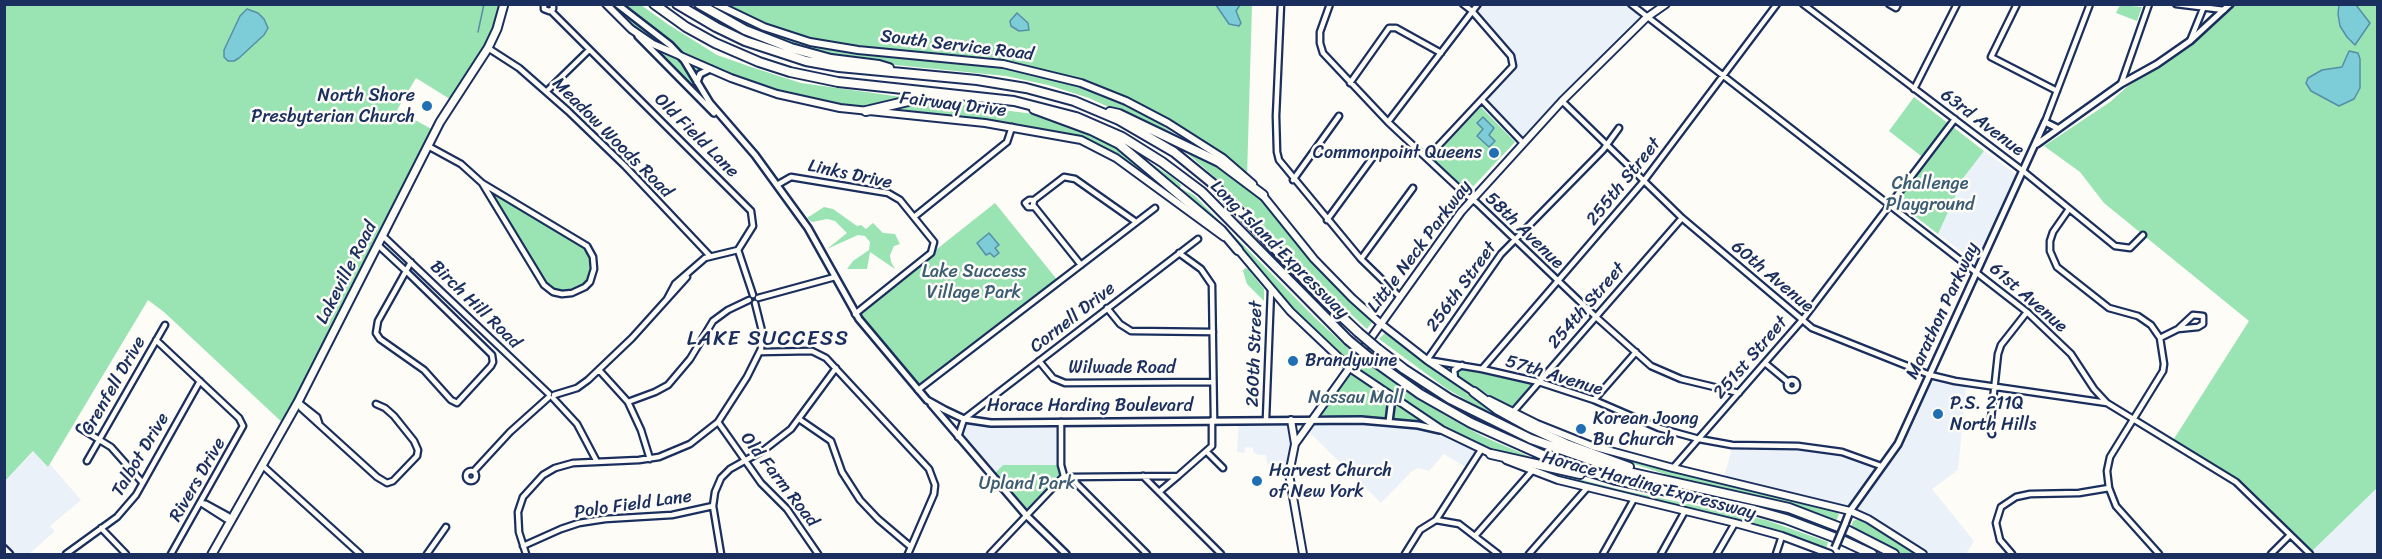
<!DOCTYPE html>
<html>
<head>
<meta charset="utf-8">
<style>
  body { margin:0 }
  #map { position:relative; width:2382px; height:559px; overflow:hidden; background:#fdfcf7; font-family:Sriracha,sans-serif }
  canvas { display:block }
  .frame { position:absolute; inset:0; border:6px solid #1b2f5e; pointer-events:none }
</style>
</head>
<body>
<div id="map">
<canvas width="2382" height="559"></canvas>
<div class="frame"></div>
</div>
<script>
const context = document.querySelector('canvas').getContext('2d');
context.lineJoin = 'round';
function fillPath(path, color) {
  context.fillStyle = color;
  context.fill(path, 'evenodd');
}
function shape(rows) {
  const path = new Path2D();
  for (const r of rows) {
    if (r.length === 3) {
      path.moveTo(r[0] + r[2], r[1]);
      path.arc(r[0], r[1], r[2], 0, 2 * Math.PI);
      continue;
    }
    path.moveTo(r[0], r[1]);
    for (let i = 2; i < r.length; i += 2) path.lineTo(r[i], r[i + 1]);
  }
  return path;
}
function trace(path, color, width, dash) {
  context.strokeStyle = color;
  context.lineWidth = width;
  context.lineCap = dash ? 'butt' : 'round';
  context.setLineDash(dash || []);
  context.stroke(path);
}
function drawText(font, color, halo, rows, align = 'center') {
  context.font = font + ' Sriracha,sans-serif';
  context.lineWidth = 5;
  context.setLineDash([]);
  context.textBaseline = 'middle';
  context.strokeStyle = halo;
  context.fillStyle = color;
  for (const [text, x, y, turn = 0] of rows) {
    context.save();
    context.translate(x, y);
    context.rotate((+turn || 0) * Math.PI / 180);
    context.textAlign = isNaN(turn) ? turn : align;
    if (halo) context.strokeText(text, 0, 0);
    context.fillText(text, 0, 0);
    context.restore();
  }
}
const built = shape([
  [1478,4,1631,4,1645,18,1526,140,1485,97,1511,69,1513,60,1472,11],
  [1984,151,2020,177,1980,265,1938,234,1964,177],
  [1931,376,1966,385,1958,470,1932,489,1974,541,1966,554,1916,554,1882,532,1833,509,1722,484,1733,445,1792,446,1839,451,1881,466,1897,444],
  [965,420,1061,422,1060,465,1003,465,993,475,959,436],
  [1239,420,1291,420,1295,444,1289,474,1279,472,1267,463,1266,455,1258,455,1253,452,1253,448,1246,447,1244,453,1237,452],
  [1313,420,1428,426,1481,450,1469,469,1444,454,1429,471,1418,468,1411,472,1381,503,1306,429],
  [34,451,48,467,50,464,81,500,50,526,55,531,29,554,10,554,5,548,5,481],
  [2377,488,2377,554,2309,554]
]);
const green = shape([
  [5,5,504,5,497,29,453,101,416,78,397,110,435,131,285,425,164,312,148,300,48,467,33,451,5,481],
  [606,5,617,5,682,57,710,69,703,72,697,82,729,126],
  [621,5,641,5,669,25,717,55,754,68,801,83,909,98,878,106,857,108,830,105,760,87,685,55,672,43],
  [706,5,773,35,808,45,853,54,990,66,1063,81,1108,97,1147,115,1180,138,1175,138,1089,98,1048,85,1006,76,865,62,802,48,754,31],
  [719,5,1252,5,1247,177,1139,106,1026,67,845,47,789,35],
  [2120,5,2142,7,2137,21,2116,13],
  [2235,5,2377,5,2377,488,2309,554,2234,478,2172,442,2249,321,2104,203,2080,172,2044,146,2110,102,2128,86,2185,50],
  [1914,97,1984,151,1964,177,1938,234,1894,200,1925,159,1889,131],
  [936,101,1033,114,1086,131,1106,140,1127,154,1180,200,1108,149,1084,138,983,119,888,110],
  [1481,107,1515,142,1468,192,1432,159],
  [1181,148,1218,165,1249,188,1266,205,1291,238,1372,322,1367,329,1339,303,1217,179],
  [1144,159,1172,177,1181,185,1180,188,1194,195,1314,317,1351,351,1345,359,1298,315,1275,291,1272,282,1242,247],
  [482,183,587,246,593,257,593,275,585,287,566,294,548,289],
  [995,203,1059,282,918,390,855,314],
  [824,207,833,209,857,226,861,225,866,229,873,223,883,233,895,234,900,244,894,246,890,255,891,262,895,269,870,252,867,269,847,269,853,261,869,250,870,242,865,236,858,235,827,249,847,233,835,221,827,219,812,222,807,218],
  [1245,268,1248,269,1264,289,1264,301,1247,284,1243,271],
  [1385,333,1485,407,1544,439,1513,426,1447,389,1379,339],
  [1364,361,1412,395,1446,416,1484,437,1540,461,1505,453,1493,448,1484,448,1443,427,1380,387,1358,370],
  [1436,363,1534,384,1512,409],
  [1352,371,1421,420,1421,424,1321,415],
  [1597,452,1833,509,1839,514,1836,522,1793,505,1674,477],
  [1003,465,1060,465,1063,476,1026,513,993,475],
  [1531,467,1626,491,1766,520,1828,542,1826,549,1769,528,1593,485],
  [1858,519,1882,532,1916,554,1901,554,1851,528,1853,521]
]);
const water = shape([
  [1216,5,1240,5,1236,11,1241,23,1239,26,1229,24,1216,5],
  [2339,5,2356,5,2370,23,2355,45,2347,37,2340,26,2338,14,2339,5],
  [247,9,258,13,264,19,268,28,264,35,239,58,234,61,228,61,224,57,224,50,240,16,247,9],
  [1017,13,1028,23,1029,30,1019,31,1011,26,1010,21,1017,13],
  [2349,51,2358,53,2360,59,2360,88,2354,99,2339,106,2311,91,2306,83,2308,78,2322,70,2342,67,2349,51],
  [1483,117,1494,128,1489,135,1495,141,1489,147,1477,136,1483,129,1477,123,1483,117],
  [989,233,999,245,995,248,999,253,994,257,990,253,986,255,977,243,989,233]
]);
const stream = shape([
  [478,32,484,4]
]);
const minor = shape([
  [1281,4,1276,116,1277,152,1279,160,1361,259,1400,297],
  [1330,4,1320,32,1320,43,1323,53,1388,122,1466,195,1477,203,1596,317,1651,366,1681,379,1739,393],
  [1631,4,2027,312,2071,354,2094,389,2107,403,2236,482,2310,554],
  [1803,4,2023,171,2115,246,2130,248,2143,235],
  [1889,4,1896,8,1898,4],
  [2017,4,1991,57,2057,91],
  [2176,4,2224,10],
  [544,5,544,9,549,11,553,9,553,4],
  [551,11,751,211,753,226,738,250,705,258,675,284,667,299],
  [2190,41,2205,4],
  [488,48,519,68,568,111,625,166,709,255],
  [1350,83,1389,28,1396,28,1441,53],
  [2121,84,2149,4],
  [1914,89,1957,4],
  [547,91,589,50],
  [1482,100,1523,143],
  [1562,101,1682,218,1812,328,1930,375,1955,381,2107,403],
  [1388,122,1478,4],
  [2045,122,2090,4],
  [1619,128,1603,150,1501,254,1427,360,1482,369,1539,382,1594,400,1659,428,1699,439,1732,445,1798,446,1842,452,1881,466],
  [428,146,461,164,482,183],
  [1427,158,1513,66,1511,56,1472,11,1463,4],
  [1293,180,1339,116],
  [482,183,587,246,593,257,594,269,590,282,585,287,572,293,562,294,553,292,544,285,482,183],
  [777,185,791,177,888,193,900,200,934,242,931,253,855,314],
  [1034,207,1028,207,1025,203,1029,200,1034,200],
  [2069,209,2053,232,2050,241,2050,251,2057,267,2109,308,2138,316,2151,325,2160,338,2164,364,2163,371,2110,457,2107,471,2109,488,2116,506,2159,554],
  [914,217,1007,142,1012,127],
  [1327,220,1376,153],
  [383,236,549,394],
  [378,245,406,271,445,309,487,350,492,355,493,362,491,366,457,403,451,400,424,370,380,339,376,333,378,321,396,289,411,262],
  [738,250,753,295],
  [1179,253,1201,269,1212,285,1214,420],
  [1361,259,1413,188],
  [1081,265,1033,205,1034,200,1064,177,1075,179,1136,222],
  [758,298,835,277],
  [1107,308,1120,324,1131,331,1213,332],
  [2160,338,2178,329,2198,327,2203,324,2203,316,2193,315,2178,329],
  [156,340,239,418,243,426,171,554],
  [760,352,812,351,826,358,929,469,935,485,934,494,908,554],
  [1039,361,1053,378,1065,383,1213,382],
  [1765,363,1788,382],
  [1482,369,1643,182,1777,4],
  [599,370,628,402,641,430,650,459],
  [1455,379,1454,370,1462,365],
  [1792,385,5],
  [918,390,1155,208],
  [554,395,577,388,588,380,632,338,687,277],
  [553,398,577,424,596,460],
  [1594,400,1636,352],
  [628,402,655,392,668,385,690,359,713,321,728,310,749,300],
  [1513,412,1682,218],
  [799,419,831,441,842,472,860,500,878,519,911,547],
  [1266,419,1271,290],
  [718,422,761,483,787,509,818,554],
  [1061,422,1061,465,1064,476],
  [319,423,317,417,298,402,301,408,377,477,387,483,393,481,417,456,418,450,414,441,394,416,385,408,376,404],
  [80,428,111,447,142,482],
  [1992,434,1990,428,1998,354,2001,345,2027,312],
  [958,437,964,419,1198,239],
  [1207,452,1223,468],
  [87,461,165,325],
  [263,466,360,554],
  [1673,468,1803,319,1955,119],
  [471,476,5],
  [474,471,510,432,549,397],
  [1064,476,1070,477,1147,554],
  [1143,476,1221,554],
  [1070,477,1178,476,1212,446,1212,420],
  [1159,492,1178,476],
  [201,503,206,504,228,516,232,520,226,519,201,503],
  [1436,520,1459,524,1498,554],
  [101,528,126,554],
  [1475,536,1532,471],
  [523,546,561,529,579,523,605,519,672,515,713,506],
  [4,548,10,554],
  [66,554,117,517,136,495,200,381],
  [427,554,446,527],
  [526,554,519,532,518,512,523,497,543,475,555,468,573,463,639,460,659,457,690,444,718,422,747,377,761,349,762,331,755,303],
  [721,554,713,506,715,492,721,478,730,469,764,450,791,429,836,368],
  [990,554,1064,476],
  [1405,554,1420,530,1436,520,1481,450],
  [1529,554,1587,488],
  [1603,554,1634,499],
  [1661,554,1685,511],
  [1717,554,1735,523],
  [1776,554,1782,536],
  [2012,554,2000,540,1996,523,2001,507,2016,497,2030,494,2079,493,2109,488],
  [2271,554,2290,535]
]);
const tertiary = shape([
  [617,4,670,45,684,60,710,103,755,155,808,228,859,319,927,400,945,410,964,419,991,423,1361,420,1418,425,1440,430],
  [638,36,714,113],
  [697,82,700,74,710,69],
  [2037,144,2121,84,2157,64,2190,41,2230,4],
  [931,404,1026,515,1066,554],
  [1389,422,1392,398],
  [1845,524,1850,511,1898,444,2045,122,2057,128]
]);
const secondary = shape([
  [606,4,631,29,653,44,731,78,777,94,840,108,985,123,1081,140,1116,158,1224,237],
  [716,4,764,27,810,42,858,50,1003,64,1081,83,1126,101,1168,123,1223,158,1253,184],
  [1260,192,1314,259,1352,298,1381,324,1427,360,1477,394],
  [1236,247,1290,311,1350,368,1442,430,1494,455],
  [1489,400,1537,424,1592,446,1673,468,1850,511,1868,519,1923,554],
  [1291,420,1295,444],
  [1506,460,1558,480,1735,523,1782,536,1830,554],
  [1303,554,1289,474,1295,444,1461,212,1562,101,1646,18,1666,4]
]);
const primary = shape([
  [212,554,298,402,440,122,488,48,497,29,504,4]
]);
const motorway = shape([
  [654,4,686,27,715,43,759,62,790,72,838,82,1014,101,1076,117,1122,137,1162,162,1202,192,1348,340],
  [677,4,716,27,745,41,806,61,839,67,977,80,1026,88,1074,101,1119,120,1174,152,1212,183,1324,300,1358,332],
  [699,4,745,30,791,48,831,59,879,65,889,68],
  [1034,109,1091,130,1119,144,1221,230,1238,250],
  [866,111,921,98,959,98],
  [1110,112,1119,114,1219,162,1263,195],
  [1378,349,1404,369,1450,399,1531,439,1619,470,1789,508,1849,531,1894,554],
  [1371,359,1420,394,1471,423,1556,461,1616,480,1754,510,1786,519,1844,541,1872,554],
  [1474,392,1498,410,1527,426,1566,444,1629,467],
  [1491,454,1580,474]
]);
const tertiaryBridge = shape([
  [1835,548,1845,524]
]);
const motorwayBridge = shape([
  [1358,332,1378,349],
  [1348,340,1371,359]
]);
const markers = [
  [427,106,6,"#1f6fb2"],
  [1494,153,6,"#1f6fb2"],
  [1293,361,6,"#1f6fb2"],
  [1938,414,6,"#1f6fb2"],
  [1581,429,6,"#1f6fb2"],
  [1257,481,6,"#1f6fb2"]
];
const streetNames = [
  ["South Service Road",957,46,7],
  ["Fairway Drive",953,105,7],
  ["63rd Avenue",1982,123,37],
  ["Old Field Lane",696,136,45],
  ["Meadow Woods Road",612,138,45],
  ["Links Drive",850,175,12],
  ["255th Street",1624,182,-51],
  ["58th Avenue",1524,231,44],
  ["Little Neck Parkway",1420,247,-53],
  ["Long Island Expressway",1279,250,45],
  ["Lakeville Road",347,273,-63],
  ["60th Avenue",1772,277,40],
  ["256th Street",1462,287,-54],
  ["61st Avenue",2028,298,41],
  ["Birch Hill Road",475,305,44],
  ["254th Street",1587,306,-49],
  ["Marathon Parkway",1943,311,-65],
  ["Cornell Drive",1073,318,-38],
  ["260th Street",1255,354,-88],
  ["251st Street",1751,358,-49],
  ["Wilwade Road",1122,368],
  ["57th Avenue",1554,376,17],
  ["Grenfell Drive",114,386,-60],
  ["Horace Harding Boulevard",1090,406],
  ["Talbot Drive",141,455,-59],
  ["Rivers Drive",198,480,-60],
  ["Old Farm Road",779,480,52],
  ["Horace Harding Expressway",1649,486,15],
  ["Polo Field Lane",633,505,-8]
];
const poiNames = [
  ["North Shore",415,96,"right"],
  ["Presbyterian Church",415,117,"right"],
  ["Commonpoint Queens",1482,153,"right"],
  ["Brandywine",1305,361],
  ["P.S. 211Q",1950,404],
  ["North Hills",1950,425],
  ["Korean Joong",1593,419],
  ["Bu Church",1593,440],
  ["Harvest Church",1269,471],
  ["of New York",1269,492]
];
const parkNames = [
  ["Challenge",1930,184],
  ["Playground",1930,205],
  ["Lake Success",974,272],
  ["Village Park",974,293],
  ["Nassau Mall",1356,398],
  ["Upland Park",1027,484]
];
const quarterNames = [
  ["LAKE SUCCESS",768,340]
];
fillPath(built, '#ebf1f8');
fillPath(green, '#9ae3b3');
fillPath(water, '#7dcdd8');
trace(water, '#568ea7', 1.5);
trace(stream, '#568ea7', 1.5);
trace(minor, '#1b2f5e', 9);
trace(tertiary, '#1b2f5e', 10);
trace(secondary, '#1b2f5e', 10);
trace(primary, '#1b2f5e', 11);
trace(motorway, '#1b2f5e', 12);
trace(minor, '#fdfcf7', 4.5);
trace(tertiary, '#fdfcf7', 5);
trace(secondary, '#fdfcf7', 6);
trace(primary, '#fdfcf7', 7);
trace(motorway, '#fdfcf7', 8);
trace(tertiaryBridge, '#1b2f5e', 10, []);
trace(motorwayBridge, '#1b2f5e', 12, []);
trace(tertiaryBridge, '#fdfcf7', 5);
trace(motorwayBridge, '#fdfcf7', 8);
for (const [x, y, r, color] of markers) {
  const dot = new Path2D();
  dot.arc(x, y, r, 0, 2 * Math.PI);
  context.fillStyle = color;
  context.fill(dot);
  trace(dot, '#fdfcf7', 2);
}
drawText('18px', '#1b2f5e', '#fdfcf7', streetNames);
drawText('18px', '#1b2f5e', '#fdfcf7', poiNames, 'left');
drawText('18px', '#3b5c73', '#fdfcf7', parkNames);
context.letterSpacing = '1.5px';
drawText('21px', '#1b2f5e', '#fdfcf7', quarterNames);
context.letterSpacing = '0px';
</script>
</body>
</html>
